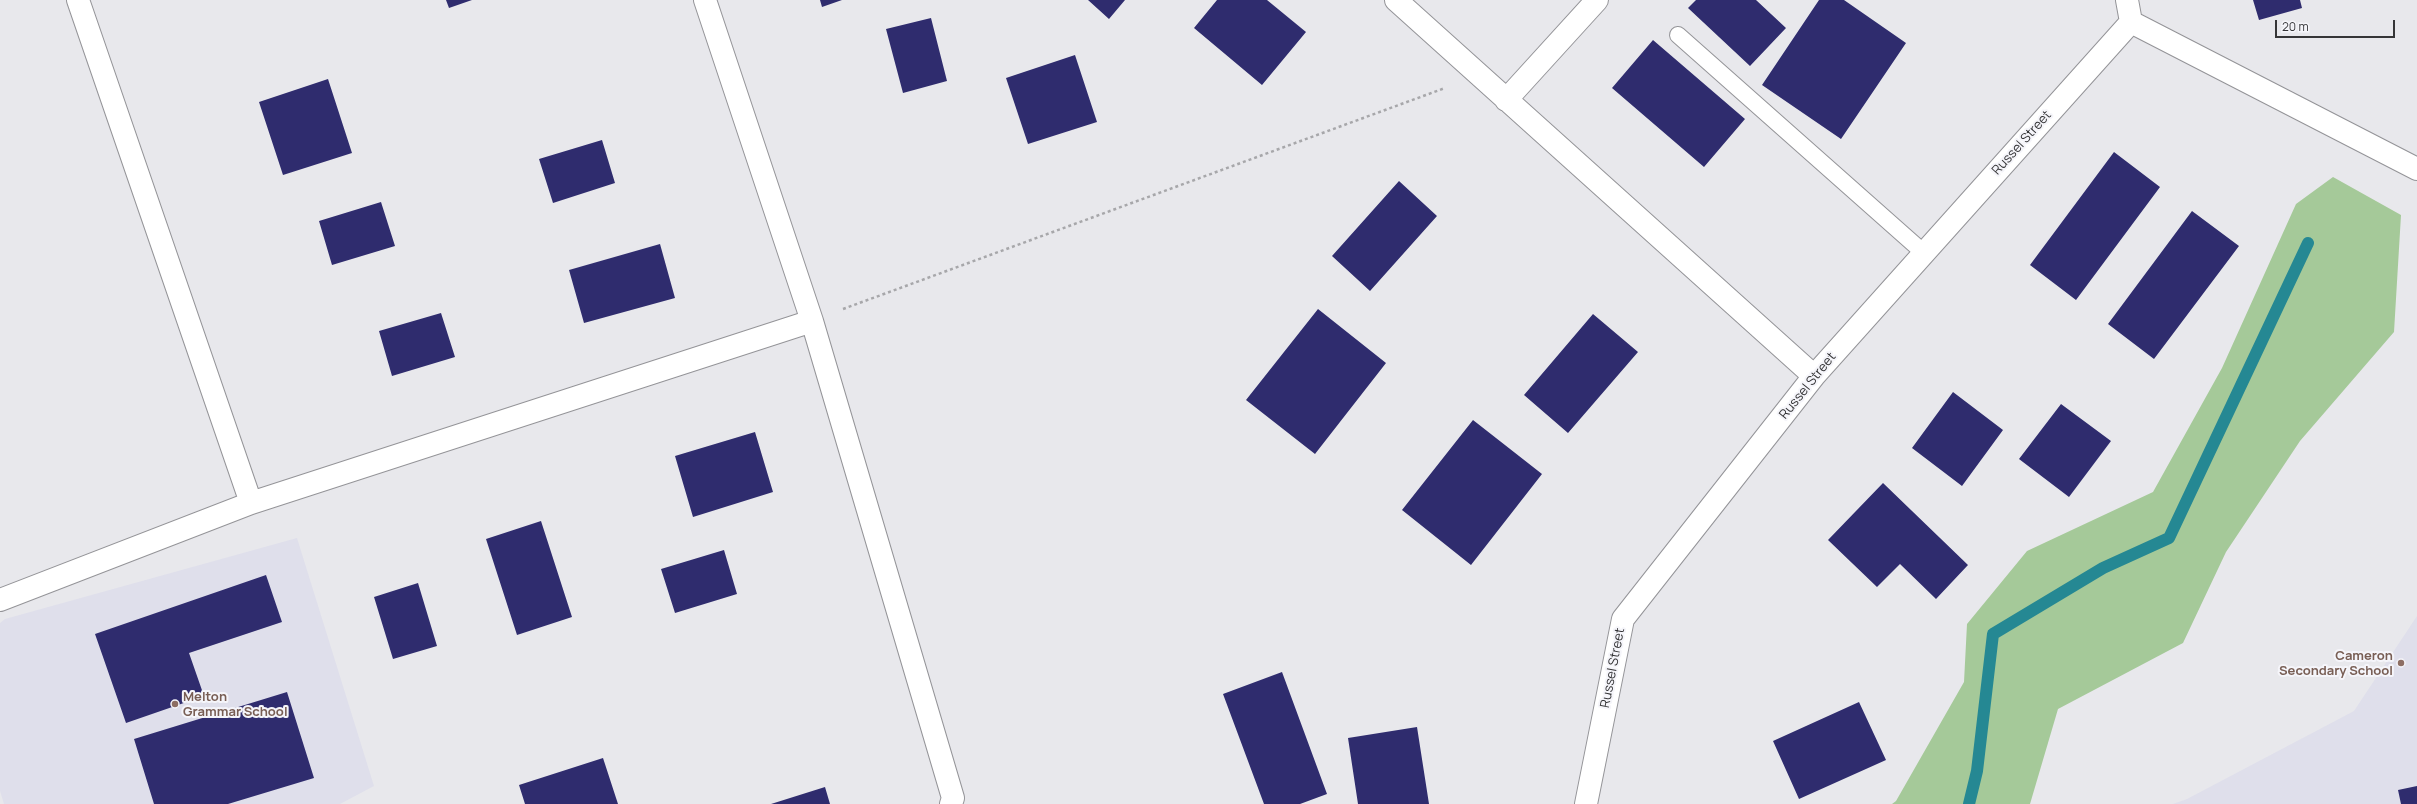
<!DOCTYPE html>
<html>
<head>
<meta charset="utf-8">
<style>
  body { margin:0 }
  #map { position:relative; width:2417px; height:804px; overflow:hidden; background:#e8e8ec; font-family:Manrope,sans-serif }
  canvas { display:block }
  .scale { position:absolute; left:2275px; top:20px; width:120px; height:18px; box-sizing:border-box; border:2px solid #353537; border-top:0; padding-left:5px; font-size:12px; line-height:14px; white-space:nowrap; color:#353537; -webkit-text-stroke:3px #f5f5fa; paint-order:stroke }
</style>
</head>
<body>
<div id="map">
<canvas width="2417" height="804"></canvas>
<div class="scale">20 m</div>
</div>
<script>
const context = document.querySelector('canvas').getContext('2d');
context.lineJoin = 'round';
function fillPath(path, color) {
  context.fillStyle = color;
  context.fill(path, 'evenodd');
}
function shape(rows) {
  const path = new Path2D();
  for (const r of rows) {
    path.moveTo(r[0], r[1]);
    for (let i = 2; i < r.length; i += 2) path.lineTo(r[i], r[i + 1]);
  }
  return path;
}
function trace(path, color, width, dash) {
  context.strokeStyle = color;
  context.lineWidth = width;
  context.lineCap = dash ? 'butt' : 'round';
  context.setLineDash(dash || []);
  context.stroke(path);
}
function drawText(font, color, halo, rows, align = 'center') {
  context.font = font + ' Manrope,sans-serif';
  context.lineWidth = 4;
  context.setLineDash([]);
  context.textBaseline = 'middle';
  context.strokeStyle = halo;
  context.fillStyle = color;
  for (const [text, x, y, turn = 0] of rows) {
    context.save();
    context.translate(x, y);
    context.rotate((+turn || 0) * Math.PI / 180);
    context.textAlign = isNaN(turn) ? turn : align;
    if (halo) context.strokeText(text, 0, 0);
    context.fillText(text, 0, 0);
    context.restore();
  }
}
const built = shape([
  [297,538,374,786,340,804,4,804,0,791,0,623,5,619],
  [2417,616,2417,804,2173,804,2187,799,2354,711]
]);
const green = shape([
  [2333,177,2401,215,2394,332,2300,441,2226,552,2183,643,2058,709,2030,804,1892,804,1896,801,1964,682,1967,624,2027,551,2153,492,2222,368,2296,204]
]);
const stream = shape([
  [1969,804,1977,771,1993,634,2103,568,2169,538,2308,243]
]);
const building = shape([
  [446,0,472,0,449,8],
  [820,0,842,0,822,7],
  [1088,0,1125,0,1109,19],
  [1217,0,1267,0,1306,32,1262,85,1194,28],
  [1696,0,1756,0,1786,28,1750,66,1688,8],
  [1819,0,1844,0,1906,43,1841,139,1762,85],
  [2253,0,2300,0,2302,8,2259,20],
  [931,18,947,81,903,93,886,29],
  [1653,40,1745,119,1704,167,1612,88],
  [1075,55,1097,122,1028,144,1006,78],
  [328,79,352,153,283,175,259,102],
  [602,140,615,183,553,203,539,159],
  [2114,152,2160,187,2076,300,2030,265],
  [1399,181,1437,216,1370,291,1332,256],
  [381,202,395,246,332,265,319,221],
  [2192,211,2239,246,2154,359,2108,324],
  [660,244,675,298,584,323,569,270],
  [1318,309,1386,363,1315,454,1246,400],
  [441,313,455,357,392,376,379,331],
  [1593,314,1638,352,1568,433,1524,395],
  [1953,392,2003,430,1962,486,1912,448],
  [2061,404,2111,441,2069,497,2019,459],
  [1473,420,1542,474,1471,565,1402,510],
  [755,432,773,492,693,517,675,456],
  [1883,483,1968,565,1936,599,1900,564,1877,587,1828,540],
  [541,521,572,617,517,635,486,539],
  [724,550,737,594,675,613,661,569],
  [266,575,282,622,189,653,204,696,126,723,95,634],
  [418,583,437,646,393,659,374,597],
  [1282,672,1327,794,1300,804,1264,804,1223,694],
  [287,692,314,778,228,804,154,804,134,739],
  [1859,702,1886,760,1799,799,1773,741],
  [1417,727,1429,804,1358,804,1348,738],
  [603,758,618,804,525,804,519,785],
  [2417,786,2417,804,2401,804,2398,790],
  [825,787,830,804,771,804]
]);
const path = shape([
  [843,309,1445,88]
]);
const service = shape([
  [1678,35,1924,253]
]);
const minor = shape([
  [78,0,251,503],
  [705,0,812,321,953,798,951,804],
  [1396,0,1814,376],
  [2127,0,2131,22],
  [2131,22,2417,169],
  [1506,100,1597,0],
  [0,600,251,503,812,321],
  [1586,804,1623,619,1814,376,2131,22]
]);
const markers = [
  [2401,663,4,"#8d6e63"],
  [175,704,4,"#8d6e63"]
];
const streetNames = [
  ["Russel Street",2022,143,-48],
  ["Russel Street",1808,386,-51],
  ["Russel Street",1613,668,-79]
];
const educationNames = [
  ["Cameron",2393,656],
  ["Secondary School",2393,671],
  ["Melton",183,697,"left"],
  ["Grammar School",183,712,"left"]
];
fillPath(built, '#dfdfeb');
fillPath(green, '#a5c999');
trace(stream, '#258893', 12);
fillPath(building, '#2f2c6e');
trace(service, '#949498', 18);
trace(minor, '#949498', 24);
trace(path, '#a7a7aa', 2.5, [3, 3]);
trace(service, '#fff', 16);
trace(minor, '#fff', 22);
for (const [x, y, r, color] of markers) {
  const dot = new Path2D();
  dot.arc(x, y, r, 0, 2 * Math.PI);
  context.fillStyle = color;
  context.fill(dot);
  trace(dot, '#f5f5fa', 1.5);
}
drawText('13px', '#353537', '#f5f5fa', streetNames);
drawText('bold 13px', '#785e54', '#f5f5fa', educationNames, 'right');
</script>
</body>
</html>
